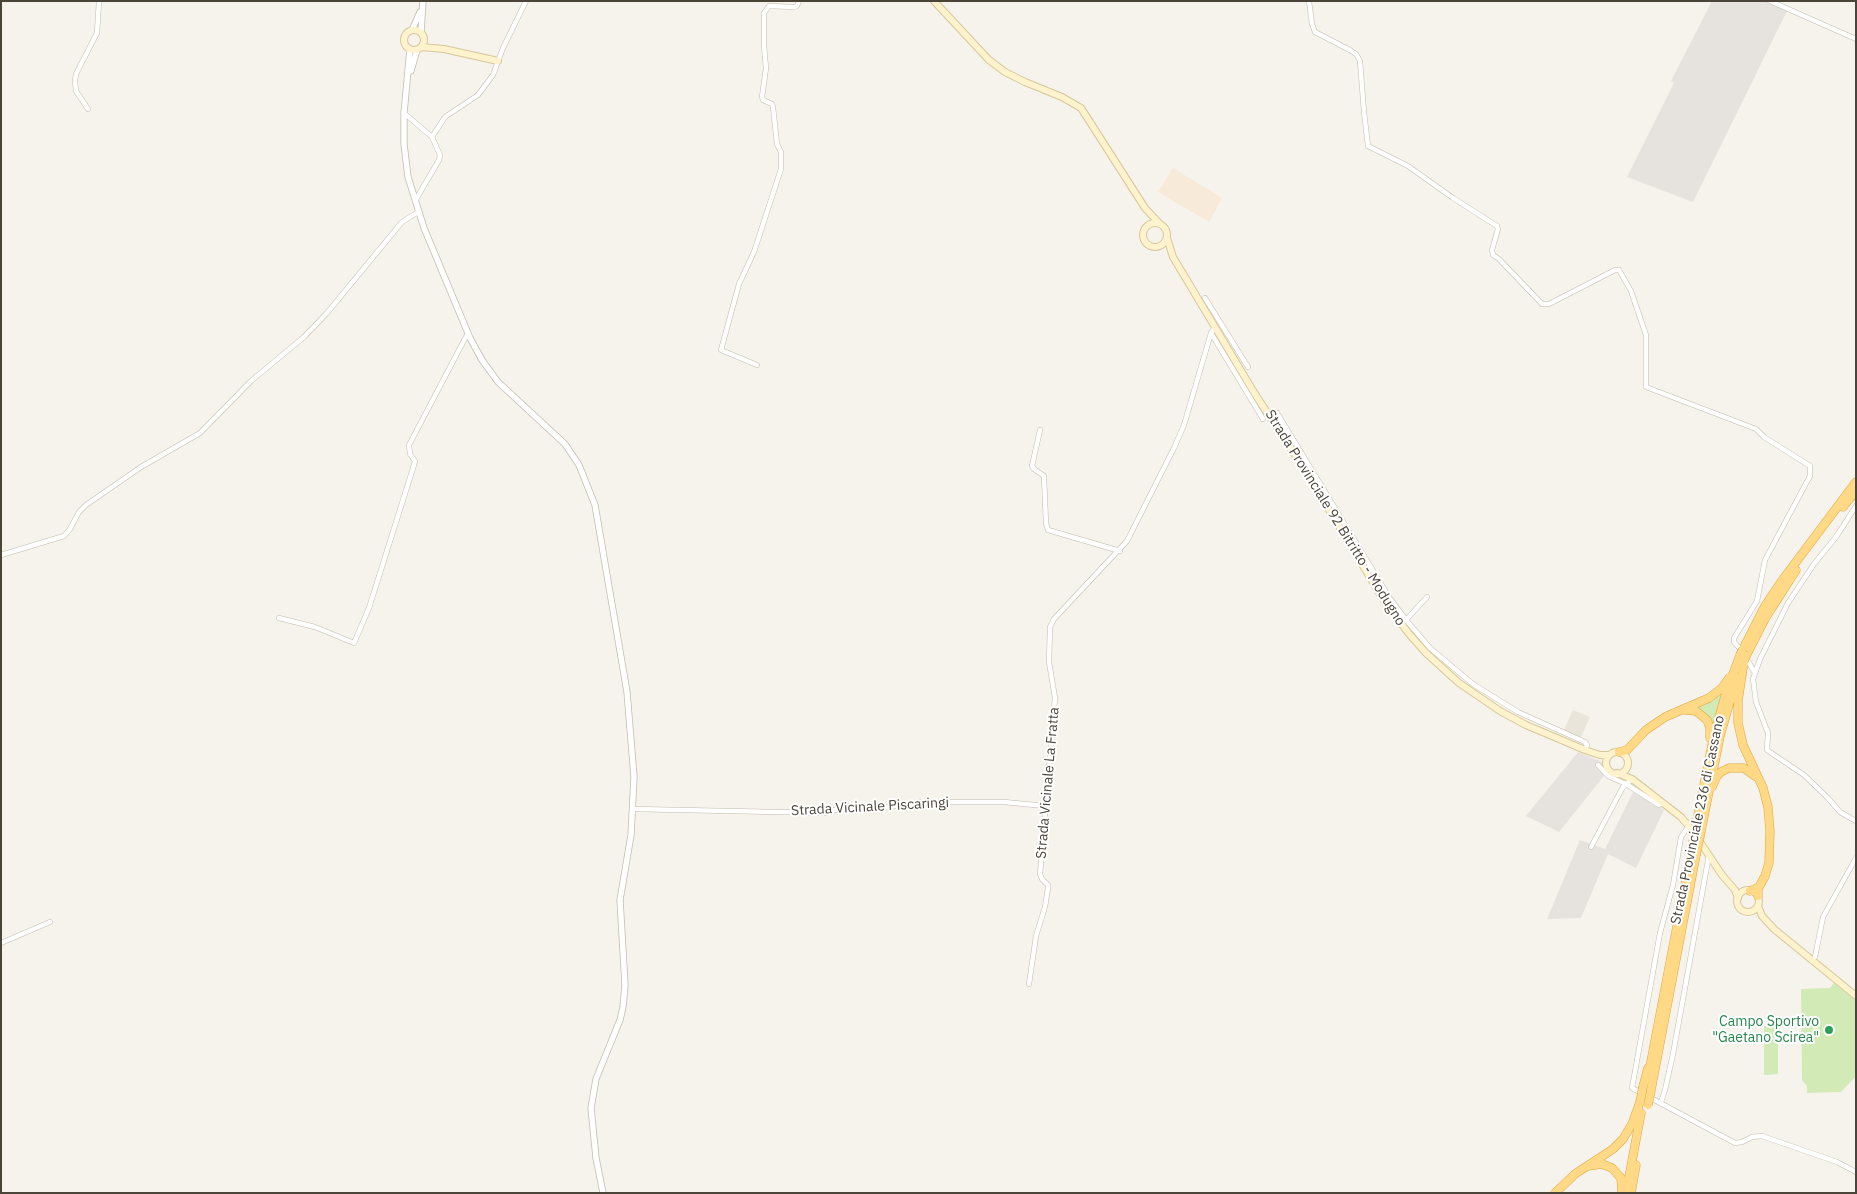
<!DOCTYPE html>
<html>
<head>
<meta charset="utf-8">
<style>
  body { margin:0 }
  #map { position:relative; width:1857px; height:1194px; overflow:hidden; background:#f6f3ec; font-family:"IBM Plex Sans",sans-serif }
  canvas { display:block }
  .frame { position:absolute; inset:0; border:2px solid #4b4439; pointer-events:none }
</style>
</head>
<body>
<div id="map">
<canvas width="1857" height="1194"></canvas>
<div class="frame"></div>
</div>
<script>
const context = document.querySelector('canvas').getContext('2d');
context.lineJoin = 'round';
function fillPath(path, color) {
  context.fillStyle = color;
  context.fill(path, 'evenodd');
}
function shape(rows) {
  const path = new Path2D();
  for (const r of rows) {
    if (r.length === 3) {
      path.moveTo(r[0] + r[2], r[1]);
      path.arc(r[0], r[1], r[2], 0, 2 * Math.PI);
      continue;
    }
    path.moveTo(r[0], r[1]);
    for (let i = 2; i < r.length; i += 2) path.lineTo(r[i], r[i + 1]);
  }
  return path;
}
function trace(path, color, width, dash) {
  context.strokeStyle = color;
  context.lineWidth = width;
  context.lineCap = dash ? 'butt' : 'round';
  context.setLineDash(dash || []);
  context.stroke(path);
}
function drawText(font, color, halo, rows, align = 'center') {
  context.font = font + ' "IBM Plex Sans",sans-serif';
  context.lineWidth = 4;
  context.setLineDash([]);
  context.textBaseline = 'middle';
  context.strokeStyle = halo;
  context.fillStyle = color;
  for (const [text, x, y, turn = 0] of rows) {
    context.save();
    context.translate(x, y);
    context.rotate((+turn || 0) * Math.PI / 180);
    context.textAlign = isNaN(turn) ? turn : align;
    if (halo) context.strokeText(text, 0, 0);
    context.fillText(text, 0, 0);
    context.restore();
  }
}
const residential = shape([
  [1573,710,1590,717,1580,739,1563,732]
]);
const commercial = shape([
  [1173,168,1222,198,1209,222,1158,192]
]);
const industrial = shape([
  [1712,1,1769,1,1787,11,1693,202,1627,177,1674,83,1671,81],
  [1578,752,1602,762,1607,772,1559,832,1526,816],
  [1633,792,1664,810,1636,868,1608,854,1581,918,1547,919,1580,840,1605,849]
]);
const green = shape([
  [1724,689,1713,726,1696,707],
  [1834,983,1856,1001,1856,1076,1841,1092,1807,1093,1807,1086,1802,1080,1801,989,1830,988],
  [1764,1026,1778,1027,1778,1074,1764,1075]
]);
const minor = shape([
  [1309,1,1312,24,1315,32,1350,50,1356,54,1360,61,1364,112,1368,146,1408,166,1453,198,1497,226,1498,229,1492,250,1493,255,1499,259,1542,304,1549,304,1615,270,1619,270,1631,291,1646,335,1646,387,1756,429,1764,437,1810,466,1810,476,1765,560,1757,601,1734,638,1734,642,1742,651],
  [1770,1,1856,39],
  [88,109,76,91,75,81,76,74,97,33,99,1],
  [404,113,432,137,440,155,439,160,415,201],
  [432,137,445,117,478,95,493,75,503,48,526,1],
  [1205,298,1248,367],
  [1211,333,1263,419],
  [757,365,721,350,739,284,754,252,781,169,781,152,777,144,773,107,772,104,763,100,762,97,766,68,764,46,764,13,769,6,794,7,797,6,799,1],
  [1277,413,1389,597,1406,620],
  [1040,430,1032,466,1034,469,1044,476,1046,523,1048,530,1120,551],
  [1856,506,1836,537,1814,564,1788,603,1760,659,1753,679,1756,702,1768,733,1767,750,1804,775,1828,798,1840,812,1856,821],
  [1,555,64,536,70,529,79,512,86,505,141,467,200,433,251,381,304,337,327,313,402,222,418,212],
  [1427,597,1406,620,1430,648,1473,684,1518,712,1585,742,1587,745,1585,750],
  [279,618,315,627,354,643,369,608,414,465,415,461,410,454,409,445,468,333],
  [1746,658,1755,673],
  [1598,765,1608,776,1626,784,1659,805,1662,803],
  [633,809,824,813,850,806,862,807,872,810,919,802,1004,802,1045,806],
  [1689,826,1681,837,1673,885,1660,933,1632,1088,1735,1143,1742,1142,1752,1137,1762,1136,1837,1162,1856,1172],
  [1591,847,1623,787,1632,779],
  [1,943,50,922],
  [1812,961,1815,957,1823,917,1856,858],
  [1029,984,1036,936,1045,907,1048,888,1048,885,1042,879,1040,874,1055,698,1049,662,1050,627,1054,619,1127,541,1174,448,1184,425,1211,333,1215,327],
  [1661,1102,1665,1090,1673,1054,1709,855]
]);
const tertiary = shape([
  [412,30,420,12],
  [421,32,423,1],
  [410,49,404,113,404,144,408,177,424,228,470,338,482,360,498,382,565,444,579,465,595,505,627,692,634,777,631,835,620,900,625,985,623,1007,620,1020,596,1079,591,1108,596,1158,603,1193],
  [411,71,417,50]
]);
const secondary = shape([
  [934,1,989,60,1005,72,1025,82,1062,97,1081,108,1145,208,1159,223],
  [414,40,10],
  [421,47,444,49,498,61],
  [1155,235,12],
  [1167,238,1173,257,1255,394,1308,475,1386,604,1410,635,1426,653,1459,683,1500,711,1526,725,1585,750,1600,755,1609,755],
  [1617,763,11],
  [1617,773,1632,779,1681,817,1692,830,1722,875,1735,890,1738,898],
  [1748,901,11],
  [1758,906,1762,916,1774,929,1856,996]
]);
const trunk = shape([
  [1843,507,1856,491],
  [1743,649,1765,606,1781,582,1856,482],
  [1746,656,1766,617,1796,570],
  [1744,661,1738,701,1738,723,1743,745,1763,788,1768,807,1770,831,1769,863,1765,876,1758,889,1758,896],
  [1685,710,1696,711,1707,720,1710,728,1710,738],
  [1619,752,1627,750,1646,730,1665,717,1709,698,1722,688,1729,678],
  [1712,787,1717,776,1721,772,1729,768,1744,768,1755,776],
  [1695,830,1714,735,1726,693,1740,655],
  [1700,836,1720,736,1737,677],
  [1750,891,1759,887],
  [1649,1072,1691,853],
  [1643,1087,1648,1068],
  [1651,1090,1696,855],
  [1588,1166,1602,1164,1612,1168,1621,1178,1622,1193],
  [1555,1193,1575,1174,1613,1149,1623,1139,1632,1124,1640,1102],
  [1626,1193,1641,1113],
  [1631,1193,1636,1165]
]);
const trunkBridge = shape([
  [1740,655,1743,649],
  [1744,661,1746,656],
  [1691,853,1695,830],
  [1696,855,1700,836],
  [1640,1102,1643,1087],
  [1648,1105,1651,1090]
]);
const markers = [
  [1829,1030,5,"#2e9e5b"]
];
const streetNames = [
  ["Strada Provinciale 92 Bitritto - Modugno",1335,518,58],
  ["Strada Vicinale La Fratta",1048,783,-85],
  ["Strada Vicinale Piscaringi",870,807,-3],
  ["Strada Provinciale 236 di Cassano",1698,820,-78]
];
const leisureNames = [
  ["Campo Sportivo",1819,1022],
  ["\"Gaetano Scirea\"",1819,1038]
];
fillPath(residential, '#eae5da');
fillPath(commercial, '#f7ead8');
fillPath(industrial, '#e6e2dd');
fillPath(green, '#d2eab5');
trace(minor, '#c2bbae', 5.5);
trace(tertiary, '#c2bbae', 7);
trace(secondary, '#d6c79b', 8);
trace(trunk, '#e0a43c', 9);
trace(minor, '#fff', 4.5);
trace(tertiary, '#fff', 5.5);
trace(secondary, '#fff3cd', 6);
trace(trunk, '#ffd985', 8);
trace(trunkBridge, '#e0a43c', 9, []);
trace(trunkBridge, '#ffd985', 8);
for (const [x, y, r, color] of markers) {
  const dot = new Path2D();
  dot.arc(x, y, r, 0, 2 * Math.PI);
  context.fillStyle = color;
  context.fill(dot);
  trace(dot, '#fff', 2);
}
drawText('14px', '#4b4439', '#fff', streetNames);
drawText('14px', '#27864d', '#fff', leisureNames, 'right');
</script>
</body>
</html>
